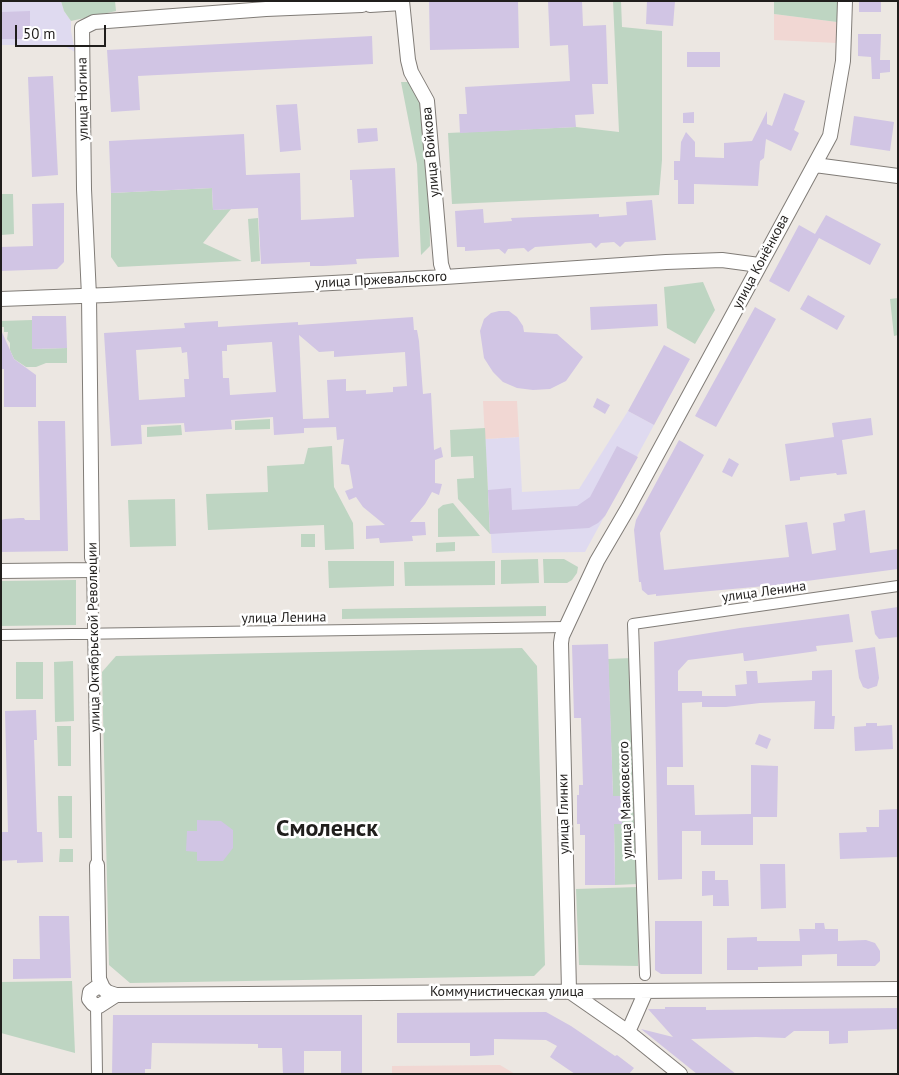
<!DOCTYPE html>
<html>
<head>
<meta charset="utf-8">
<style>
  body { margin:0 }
  #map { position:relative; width:899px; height:1075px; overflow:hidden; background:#ece7e2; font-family:"PT Sans",sans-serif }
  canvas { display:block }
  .frame { position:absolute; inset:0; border:2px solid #201e1c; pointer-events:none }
  .scale { position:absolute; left:15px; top:25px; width:91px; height:22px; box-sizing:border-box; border:2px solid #201e1c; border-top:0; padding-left:6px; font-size:15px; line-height:18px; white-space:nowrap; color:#201e1c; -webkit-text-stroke:4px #fff; paint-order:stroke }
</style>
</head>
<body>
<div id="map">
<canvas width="899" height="1075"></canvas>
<div class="frame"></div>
<div class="scale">50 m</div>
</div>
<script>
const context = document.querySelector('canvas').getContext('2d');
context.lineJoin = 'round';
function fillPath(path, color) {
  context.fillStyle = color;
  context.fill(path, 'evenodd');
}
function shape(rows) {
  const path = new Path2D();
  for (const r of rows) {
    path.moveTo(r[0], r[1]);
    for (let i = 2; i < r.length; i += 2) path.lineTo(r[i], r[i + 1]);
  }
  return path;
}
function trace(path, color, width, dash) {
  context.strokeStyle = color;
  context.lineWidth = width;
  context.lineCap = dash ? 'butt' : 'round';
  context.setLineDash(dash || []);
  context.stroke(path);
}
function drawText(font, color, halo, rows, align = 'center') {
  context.font = font + ' "PT Sans",sans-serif';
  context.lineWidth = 5;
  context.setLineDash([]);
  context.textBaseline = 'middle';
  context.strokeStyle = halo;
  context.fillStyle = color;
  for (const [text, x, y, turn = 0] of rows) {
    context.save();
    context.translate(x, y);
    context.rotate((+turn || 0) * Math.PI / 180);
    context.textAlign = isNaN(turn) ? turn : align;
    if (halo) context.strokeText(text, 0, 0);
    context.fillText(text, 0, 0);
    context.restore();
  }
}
const commercial = shape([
  [1,1,61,1,64,11,71,21,71,31,75,52,63,45,1,45],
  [628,411,654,425,585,552,492,553,485,439,519,437,522,492,579,489]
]);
const industrial = shape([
  [774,14,837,22,837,43,774,40],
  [483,401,517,401,519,437,485,439],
  [500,1065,515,1074,392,1074,392,1066]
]);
const green = shape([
  [61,1,115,1,116,11,71,21,64,11],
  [613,1,621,1,622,27,662,31,662,160,659,195,452,204,448,133,576,127,619,132],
  [774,1,837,1,837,22,774,14],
  [401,82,411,82,423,107,429,179,430,246,421,255,417,164],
  [212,188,213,210,231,209,203,243,242,261,118,267,111,257,111,193],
  [1,194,13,194,14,234,1,235],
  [258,218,260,261,251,262,248,219],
  [703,282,715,310,695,344,667,328,664,287],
  [898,298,898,335,894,336,890,299],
  [32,320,32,349,67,348,67,363,46,363,36,367,26,367,14,359,10,350,10,343,7,339,8,332,4,332,4,327,1,327,1,321],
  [270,419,270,429,235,430,235,421],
  [181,425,182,435,147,437,147,427],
  [485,428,490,534,458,499,457,479,474,478,473,456,451,457,450,430],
  [332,446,334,487,353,523,354,549,325,550,324,525,208,530,206,494,268,492,267,466,304,464,308,448],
  [175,499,176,546,130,547,128,500],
  [453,503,480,536,438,537,438,509,443,505],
  [301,534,315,534,315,547,301,547],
  [455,542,455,551,436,552,436,543],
  [538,559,539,583,501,584,501,560],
  [543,559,564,559,578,567,577,573,572,580,567,583,544,583],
  [328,561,394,561,394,586,329,588],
  [495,561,495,585,405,586,404,562],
  [76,580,76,625,1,626,1,581],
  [546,606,546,616,342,619,342,609],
  [522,648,537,666,545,965,534,976,130,983,109,965,102,672,116,656],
  [632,658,638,884,615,885,614,824,622,824,622,796,613,796,608,659],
  [73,661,74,721,55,722,54,662],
  [16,662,43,662,43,699,16,699],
  [57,726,71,726,71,766,58,766],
  [58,796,72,796,72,838,59,838],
  [60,849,73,849,73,862,59,862],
  [638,887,638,966,579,965,576,889],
  [72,981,75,1053,1,1033,1,982]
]);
const building = shape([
  [429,1,518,1,519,48,430,50],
  [548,1,582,1,583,26,606,25,608,84,592,84,594,114,575,115,576,127,460,133,459,114,467,114,465,87,570,81,568,45,550,46],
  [647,1,675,1,673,26,646,24],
  [859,1,881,1,881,12,859,12],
  [30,11,30,39,2,39,2,12],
  [858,34,881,34,880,60,890,60,890,72,880,73,880,79,872,79,871,57,858,56],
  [372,36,373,64,138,76,140,110,111,112,107,50],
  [687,52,720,52,720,67,687,67],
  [53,76,58,175,32,177,28,77],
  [784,93,805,101,794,130,799,133,791,151,766,139,764,158,760,161,758,186,694,184,694,204,678,204,678,180,674,180,674,161,680,161,681,142,686,132,695,142,695,157,724,158,724,143,752,141,767,111,767,124,772,126],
  [297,104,301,150,280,152,276,105],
  [694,112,694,123,683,123,683,113],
  [854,116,894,122,890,151,850,145],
  [377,128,378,141,358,143,357,129],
  [244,134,246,175,300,173,301,220,354,217,352,180,350,180,350,170,395,168,399,257,356,259,357,264,323,266,310,266,310,262,261,264,258,208,213,210,212,188,111,193,109,141],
  [652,200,656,240,625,242,620,247,614,242,601,243,596,248,591,243,535,247,528,252,524,248,508,249,505,254,499,249,465,251,465,247,457,247,455,211,483,209,484,223,512,221,511,218,599,214,599,217,627,215,626,202],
  [64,203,64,262,57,269,1,271,1,247,33,246,32,204],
  [826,215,881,244,870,265,819,238,789,292,769,281,799,225,815,234],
  [808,295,845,316,837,330,800,309],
  [657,304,658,326,591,330,590,307],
  [755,307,776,319,716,427,695,416],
  [499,311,509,311,517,317,523,326,524,332,557,334,583,357,566,381,550,389,533,390,517,388,503,382,493,372,484,358,480,331,484,319,491,313],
  [32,316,66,316,67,348,32,349],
  [413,317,414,330,417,330,419,341,423,394,431,393,434,450,441,447,443,457,435,460,435,483,442,484,439,495,432,492,425,504,410,522,425,522,426,535,412,536,413,541,380,543,379,538,366,539,366,526,385,525,363,507,356,497,349,500,345,491,353,488,349,465,341,464,344,439,337,440,336,427,304,428,304,433,274,435,273,417,231,420,232,429,185,432,184,423,141,425,142,444,111,446,104,333,185,328,184,323,218,321,218,327,298,322,298,325],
  [299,335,319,352,334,351,334,357,405,352,407,386,393,387,393,392,366,394,366,390,346,391,346,379,327,380,329,418,303,419],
  [272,342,276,392,230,395,229,378,223,378,222,351,227,351,227,345],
  [181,347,182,353,187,352,189,379,184,379,185,397,139,400,136,350],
  [1,330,14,359,36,375,36,407,4,407,4,369,1,369],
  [664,345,690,359,654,425,628,411],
  [597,398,610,405,605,414,593,407],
  [871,418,873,435,842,440,847,474,837,475,836,473,800,477,800,480,790,481,785,444,834,437,832,423],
  [38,421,65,421,68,551,1,552,1,520,5,519,20,518,24,518,25,520,40,520],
  [679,440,704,455,660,533,664,570,789,557,785,525,807,522,812,554,836,550,833,523,845,521,844,514,865,510,870,553,898,549,898,569,776,585,656,596,656,594,648,595,642,590,641,582,639,582,634,530,636,520],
  [617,446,638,457,605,516,598,523,589,528,490,534,488,490,511,488,512,510,577,506,590,497],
  [729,458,739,464,732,477,722,472],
  [898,607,898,637,879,639,875,634,871,611],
  [849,614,853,642,816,646,817,651,746,661,744,661,743,653,688,660,678,671,678,691,702,691,702,696,736,696,735,685,747,684,746,671,757,671,758,683,812,680,812,671,832,670,832,716,835,716,834,729,814,729,815,701,760,703,726,707,702,707,702,702,682,703,683,767,667,767,667,785,694,785,695,815,751,814,751,765,778,766,777,817,753,817,753,845,701,845,701,831,682,831,682,879,658,880,654,642,740,628],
  [608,644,613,796,622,796,622,824,614,824,615,885,585,885,585,835,580,835,580,824,577,824,577,795,579,795,579,785,583,785,581,718,574,718,572,645],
  [875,647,879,678,877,686,868,689,863,687,859,678,855,650],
  [36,710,37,740,34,740,37,832,42,832,43,862,17,863,17,860,1,861,1,832,8,832,5,711],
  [866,723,877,723,877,726,892,725,893,749,855,751,854,727,866,726],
  [759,734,771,739,767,749,755,744],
  [898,809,898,857,840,859,839,833,867,832,866,827,879,827,879,810],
  [197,820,221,821,233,830,233,848,223,861,197,861,197,852,186,851,187,831,197,831],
  [760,864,785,864,786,908,761,909],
  [702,871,715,871,715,880,728,880,729,906,713,906,713,895,702,896],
  [39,916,69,916,71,978,13,979,13,959,40,959],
  [655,921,702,921,702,974,661,974,655,970],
  [815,923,824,923,825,929,838,929,838,941,866,940,875,943,880,951,880,961,875,966,837,966,837,954,802,955,802,966,758,967,758,970,727,970,727,938,757,937,757,941,800,941,799,929,815,929],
  [665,1007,706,1007,706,1010,898,1008,898,1029,848,1031,848,1043,829,1044,829,1031,794,1031,785,1038,756,1037,691,1039,736,1074,697,1074,641,1029,673,1037,648,1009,665,1009],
  [546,1012,571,1026,615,1056,617,1055,634,1068,629,1074,575,1074,550,1057,557,1046,546,1040,494,1039,494,1055,476,1056,470,1056,470,1043,397,1043,397,1013],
  [113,1015,362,1015,362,1074,341,1074,341,1051,304,1051,304,1074,283,1074,282,1048,258,1048,258,1044,152,1043,151,1069,145,1069,145,1074,112,1074]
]);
const pedestrian = shape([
  [92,564,97,865],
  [1,635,566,627],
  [645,975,633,624,898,586],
  [96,1006,97,1074]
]);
const minor = shape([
  [402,1,408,60,411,72,427,101,441,264,445,277],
  [370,5,402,3],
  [815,165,898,176],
  [1,299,107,295,445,277,666,262,722,260,759,265],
  [92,558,89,296,84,189,82,28,94,22,266,9,362,5],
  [1,571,92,570],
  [97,865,99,979,103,988],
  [569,991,561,643,562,636,597,561,628,508,830,136,843,61,845,1],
  [569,991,628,1032,680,1074],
  [116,995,99,1006,93,1004,89,999,90,992,97,987,103,988,107,992,116,995,898,989],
  [628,1032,646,991]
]);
const streetNames = [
  ["улица Ногина",83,99,-91],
  ["улица Войкова",431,152,-95],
  ["улица Конёнкова",761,262,-62],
  ["улица Пржевальского",381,280,-3],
  ["улица Ленина",764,592,-8],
  ["улица Ленина",284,618,-1],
  ["улица Октябрьской Революции",94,637,-91],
  ["улица Маяковского",626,800,-92],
  ["улица Глинки",564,814,-91],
  ["Коммунистическая улица",507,992]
];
const townNames = [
  ["Смоленск",327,829]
];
fillPath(commercial, '#dfdaf0');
fillPath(industrial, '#f1d7d3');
fillPath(green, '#bed5c2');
fillPath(building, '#d1c5e4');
trace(pedestrian, '#807c77', 12);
trace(minor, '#807c77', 16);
trace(pedestrian, '#fff', 10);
trace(minor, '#fff', 14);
drawText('14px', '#201e1c', '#fff', streetNames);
drawText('bold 24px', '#201e1c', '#fff', townNames);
</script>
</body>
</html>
